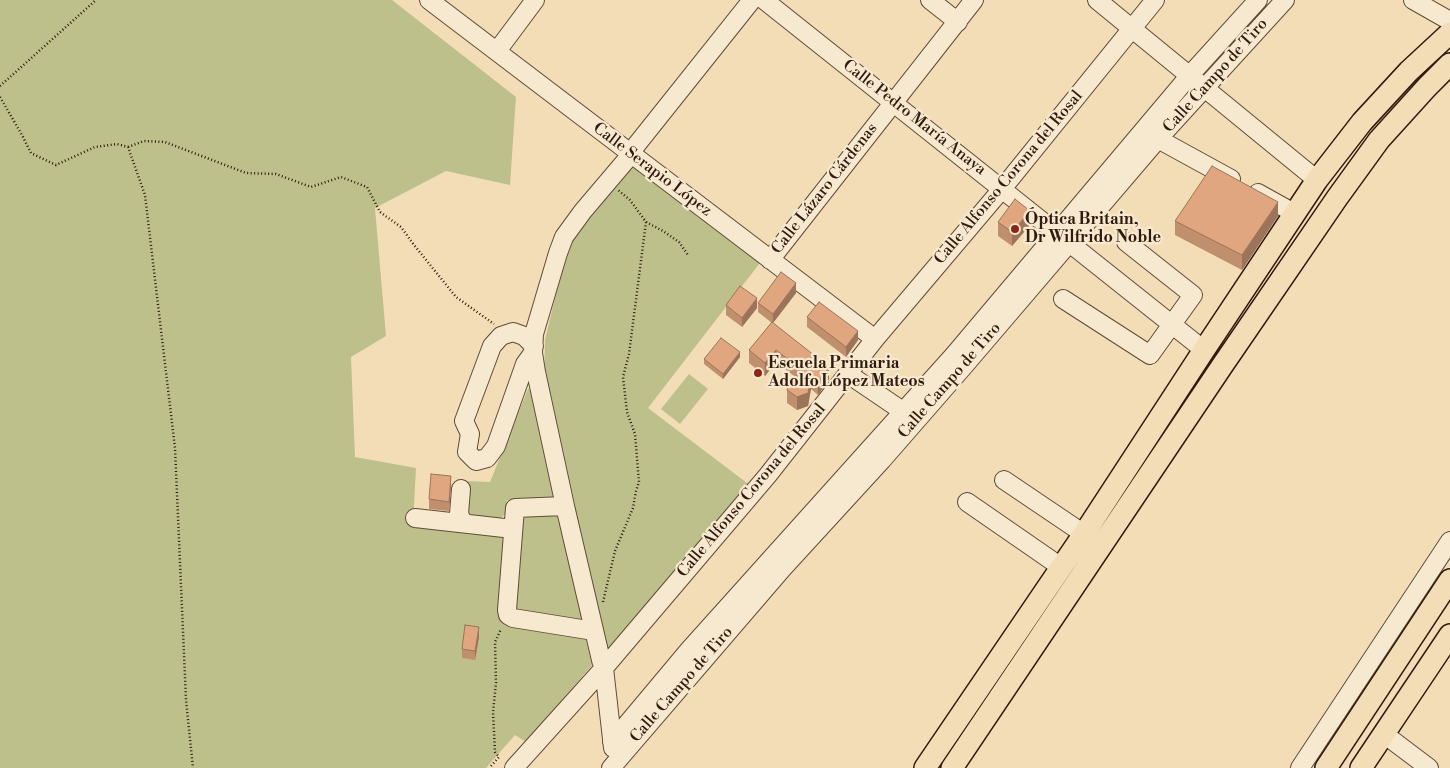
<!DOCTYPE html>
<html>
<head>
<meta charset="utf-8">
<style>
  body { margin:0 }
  canvas { display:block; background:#f3ddb7 }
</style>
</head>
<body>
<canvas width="1450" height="768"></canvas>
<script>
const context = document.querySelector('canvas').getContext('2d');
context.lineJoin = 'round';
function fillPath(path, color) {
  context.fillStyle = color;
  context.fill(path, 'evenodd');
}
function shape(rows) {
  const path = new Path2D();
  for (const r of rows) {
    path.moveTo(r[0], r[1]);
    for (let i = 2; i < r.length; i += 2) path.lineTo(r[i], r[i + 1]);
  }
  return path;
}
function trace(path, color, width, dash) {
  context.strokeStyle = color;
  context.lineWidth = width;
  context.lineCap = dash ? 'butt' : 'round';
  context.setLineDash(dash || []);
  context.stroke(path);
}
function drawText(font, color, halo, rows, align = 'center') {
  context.font = font + ' "Libre Bodoni",serif';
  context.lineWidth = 4.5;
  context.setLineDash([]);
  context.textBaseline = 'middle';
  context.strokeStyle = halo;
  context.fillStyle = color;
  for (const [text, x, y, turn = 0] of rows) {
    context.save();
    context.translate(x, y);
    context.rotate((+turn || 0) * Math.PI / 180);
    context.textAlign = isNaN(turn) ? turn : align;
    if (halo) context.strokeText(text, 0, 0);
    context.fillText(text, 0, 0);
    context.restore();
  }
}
const green = shape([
  [0,0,392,0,516,97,510,185,446,171,375,208,386,336,351,357,355,457,416,468,413,524,508,536,503,609,585,636,591,661,593,664,526,742,515,735,486,768,0,768],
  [636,164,763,259,648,408,751,486,606,658,544,382,545,340,568,243,628,165],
  [689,374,708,389,680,424,661,409],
  [535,388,558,498,507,500,506,513,501,518,497,519,465,515,466,481,490,482,528,389],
  [519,516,561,516,586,624,513,611]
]);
const path = shape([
  [0,86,96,0],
  [0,97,22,135,31,153,56,165,95,147,117,144,128,147,145,195,175,448,186,700,193,768],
  [128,147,144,141,165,142,246,173,276,174,311,187,341,177,367,187,380,212,401,227,414,245,456,297,494,324],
  [646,222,663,231,679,242,688,255],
  [603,602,615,551,633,508,636,491,639,482,635,434,627,412,623,377,629,354,646,222,630,200,618,190],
  [491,766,499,757,495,752,493,712,496,683,495,642,501,629]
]);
const minor = shape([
  [429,0,875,339],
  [764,0,1204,350],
  [930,0,958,22],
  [1097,0,1317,180],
  [1413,0,1450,21],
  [497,51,535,0],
  [1158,139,1231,179],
  [1258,193,1294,213],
  [770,260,974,0],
  [1063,299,1150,355,1193,295,1126,242],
  [533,353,525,364,496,446,487,458,476,461,467,452,470,434,464,421,492,346,501,336,513,332,524,336,534,346],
  [848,374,904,412],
  [1004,480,1084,534],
  [461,489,459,514,463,523],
  [967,502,1061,567],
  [565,506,536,372,533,353,534,334,558,253,564,237,583,211,628,158,630,153,752,0],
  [415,518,513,529],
  [594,631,513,618,508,615,507,610,515,508,565,506,601,660,604,668,613,748],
  [1384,734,1429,768],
  [612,742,689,650,954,355,1190,75,1258,0],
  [514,768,604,668,768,475,875,339,1002,189,1155,0],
  [611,768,783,568,882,460,964,366,1158,139,1285,0],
  [1300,768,1450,541]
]);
const major = shape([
  [925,768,1084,534,1204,350,1317,180,1362,122,1409,71,1450,33],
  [952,768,1222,366,1337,198,1379,140,1427,87,1450,64],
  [1326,768,1450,580],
  [1361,768,1450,635]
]);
const wall = shape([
  [1278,216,1242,270,1175,235,1175,221],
  [998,222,1030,225,1012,246,998,236],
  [796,293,773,323,829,379,818,395,811,389,808,406,797,410,787,403,787,390,794,376,776,362,765,376,749,363,749,350,772,323,758,312,758,303],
  [726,305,757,308,742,327,726,315],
  [807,317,858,340,846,357,807,327],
  [740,357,723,379,704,364,704,359],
  [451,485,449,511,429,509,429,499],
  [479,637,475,660,462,658,462,649]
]);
const shadedWall = shape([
  [1278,202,1278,216,1242,270,1242,255],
  [1030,211,1030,225,1012,246,1012,232],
  [796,283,796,293,773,323,773,314],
  [757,298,757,308,742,327,742,318],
  [858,331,858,340,846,357,846,347],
  [776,350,776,362,765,376,765,363],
  [740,352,740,357,723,379,723,374],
  [829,367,829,379,818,395,818,382],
  [811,376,811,389,808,406,797,410,797,397],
  [451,476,451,485,449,511,449,502],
  [479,627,479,637,475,660,475,651]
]);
const building = shape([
  [1212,166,1278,202,1242,255,1175,221,1212,166],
  [1015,199,1030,211,1012,232,998,222,1015,199],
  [781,272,796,283,773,314,758,303,781,272],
  [740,286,757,298,742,318,726,305,740,286],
  [819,302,858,331,846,347,807,317,819,302],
  [772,322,829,367,818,382,811,376,808,393,797,397,787,390,790,378,806,373,776,350,765,363,749,350,772,322],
  [721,338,740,352,723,374,704,359,721,338],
  [431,474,451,476,449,502,429,499,431,474],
  [465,625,479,627,475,651,462,649,465,625]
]);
const markers = [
  [1015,229,5,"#8f2418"],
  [758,373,5,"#8f2418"]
];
const streetNames = [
  ["Calle Campo de Tiro",1216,76,-48],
  ["Calle Pedro María Anaya",914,118,38],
  ["Calle Serapio López",652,170,37],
  ["Calle Alfonso Corona del Rosal",1009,178,-50],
  ["Calle Lázaro Cárdenas",825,189,-52],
  ["Calle Campo de Tiro",950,381,-49],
  ["Calle Alfonso Corona del Rosal",752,491,-50],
  ["Calle Campo de Tiro",682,685,-49]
];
const poiNames = [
  ["Óptica Britain,",1025,220],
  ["Dr Wilfrido Noble",1025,238],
  ["Escuela Primaria",768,364],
  ["Adolfo López Mateos",768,382]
];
fillPath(green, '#bec08c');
trace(minor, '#614b38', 20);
trace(major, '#301a0d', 24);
trace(path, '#301a0d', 2.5, [1, 2.5]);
trace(minor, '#f7e9d0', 18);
trace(major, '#f3ddb7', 21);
fillPath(wall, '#c08f6d');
fillPath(shadedWall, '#9c7459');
fillPath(building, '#dfa67f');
trace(building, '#9c7459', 1);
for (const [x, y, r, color] of markers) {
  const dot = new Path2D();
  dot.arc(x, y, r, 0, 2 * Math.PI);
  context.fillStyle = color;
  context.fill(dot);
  trace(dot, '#f7e9d0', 2);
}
drawText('16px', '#301a0d', '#f7e9d0', streetNames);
drawText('bold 16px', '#301a0d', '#f7e9d0', poiNames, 'left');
</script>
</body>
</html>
